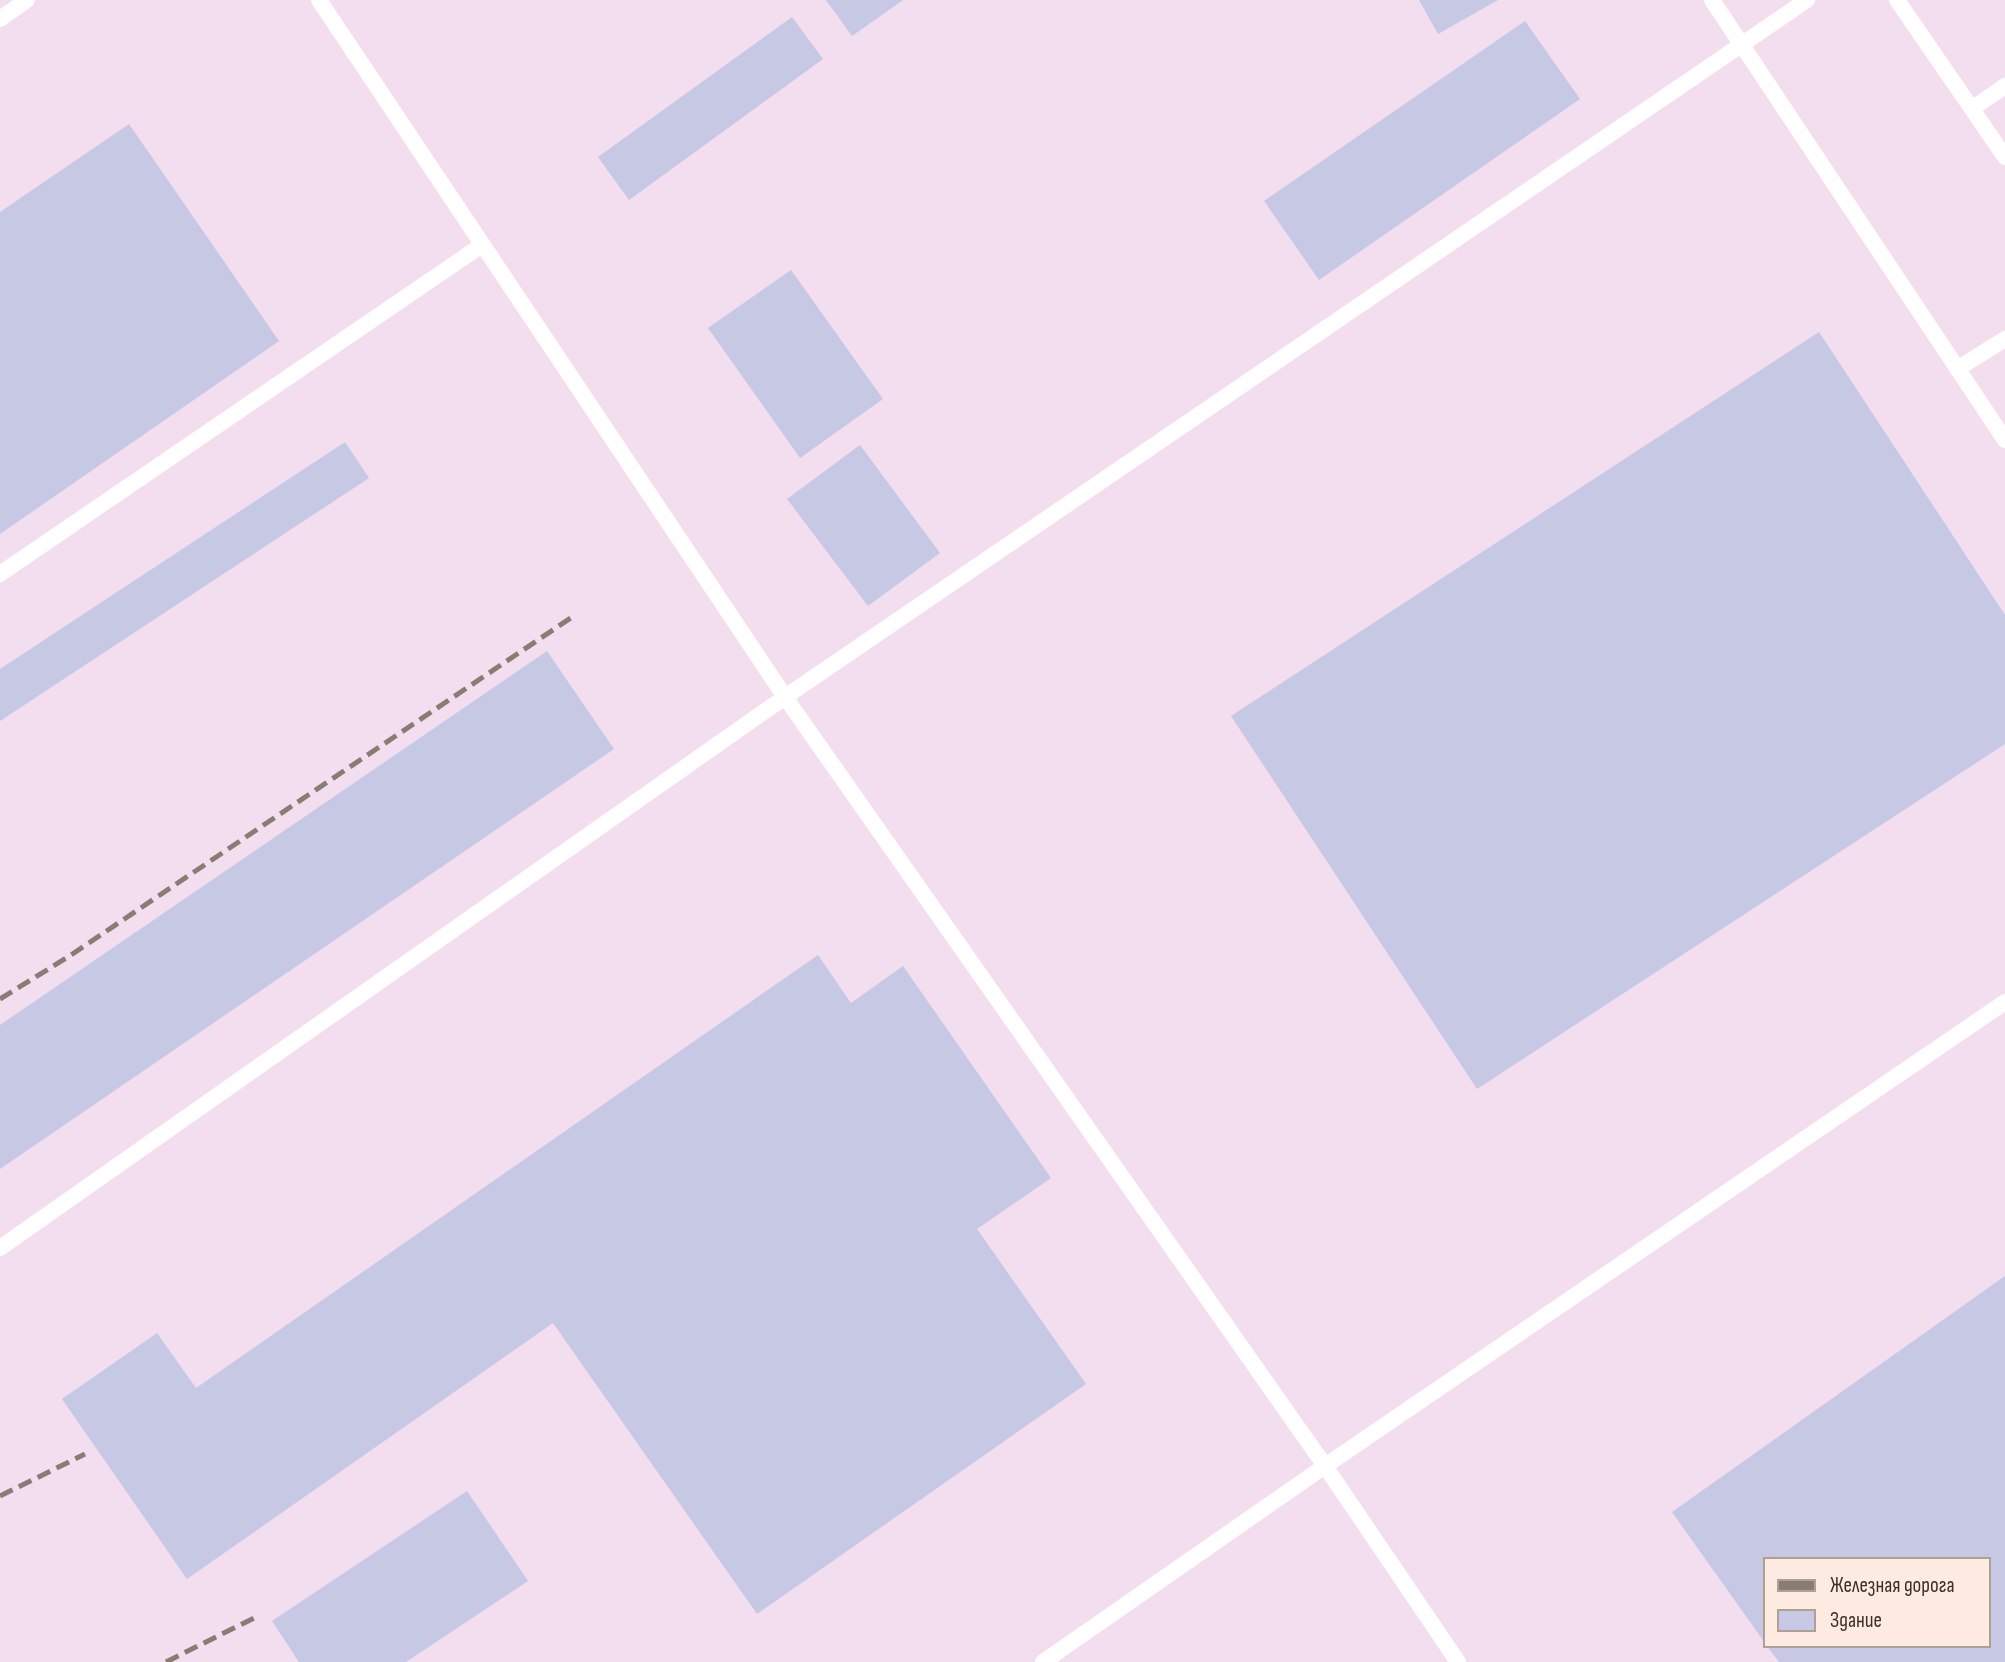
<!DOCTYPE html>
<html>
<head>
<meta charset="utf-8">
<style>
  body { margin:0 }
  #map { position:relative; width:2005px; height:1662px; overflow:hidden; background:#fdebe1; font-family:"Sofia Sans Condensed",sans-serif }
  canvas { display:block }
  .legend { position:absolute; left:1763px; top:1557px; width:228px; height:91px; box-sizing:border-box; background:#fdebe1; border:2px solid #afa097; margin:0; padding:9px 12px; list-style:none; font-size:21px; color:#3b3029 }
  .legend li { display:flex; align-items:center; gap:14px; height:35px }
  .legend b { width:35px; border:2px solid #afa097 }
</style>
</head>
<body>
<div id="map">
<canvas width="2005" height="1662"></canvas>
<ul class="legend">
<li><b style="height:9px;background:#897c73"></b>Железная дорога</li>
<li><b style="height:19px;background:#c6c8e4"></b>Здание</li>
</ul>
</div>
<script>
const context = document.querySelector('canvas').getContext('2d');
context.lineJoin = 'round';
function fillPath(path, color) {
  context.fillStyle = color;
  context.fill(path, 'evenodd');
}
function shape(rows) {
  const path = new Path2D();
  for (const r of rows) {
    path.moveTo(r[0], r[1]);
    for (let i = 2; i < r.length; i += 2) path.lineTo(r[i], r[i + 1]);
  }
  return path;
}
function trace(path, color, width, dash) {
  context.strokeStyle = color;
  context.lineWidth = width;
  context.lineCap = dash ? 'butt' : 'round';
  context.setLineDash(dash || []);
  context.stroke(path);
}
const industrial = shape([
  [0,0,2005,0,2005,1662,0,1662],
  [1765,1559,1989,1559,1989,1646,1765,1646]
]);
const building = shape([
  [826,0,903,0,852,36],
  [1419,0,1498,0,1438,34],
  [792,17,823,59,629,200,598,157],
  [1525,21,1580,99,1319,280,1264,201],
  [129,124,279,341,0,534,0,212],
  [791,270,883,399,800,458,708,328],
  [1819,332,2005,615,2005,744,1477,1089,1231,716],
  [345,442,369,478,0,721,0,669],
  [860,445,940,553,868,606,787,499],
  [547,651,614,749,0,1169,0,1025],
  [818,955,851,1003,903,966,1051,1178,977,1229,1086,1384,757,1614,553,1323,187,1579,62,1399,157,1333,196,1388],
  [2005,1276,2005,1662,1779,1662,1767,1646,1989,1646,1989,1559,1765,1559,1765,1643,1672,1512],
  [467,1491,528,1581,406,1662,299,1662,272,1621]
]);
const service = shape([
  [319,0,785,697,1325,1466,1458,1662],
  [1712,0,2005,440],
  [1897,0,2005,157],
  [0,19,27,0],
  [1973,108,2005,86],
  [1957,369,2005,339],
  [0,574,482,245],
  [0,1248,785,697,1807,0],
  [1043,1662,1325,1466,2005,1002]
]);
const rail = shape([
  [0,999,71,955,575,615],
  [0,1496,85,1454],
  [166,1662,258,1616]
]);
fillPath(industrial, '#f2deef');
fillPath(building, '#c6c8e4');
trace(service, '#fff', 16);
trace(rail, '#897c73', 5, [14, 7]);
</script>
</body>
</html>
